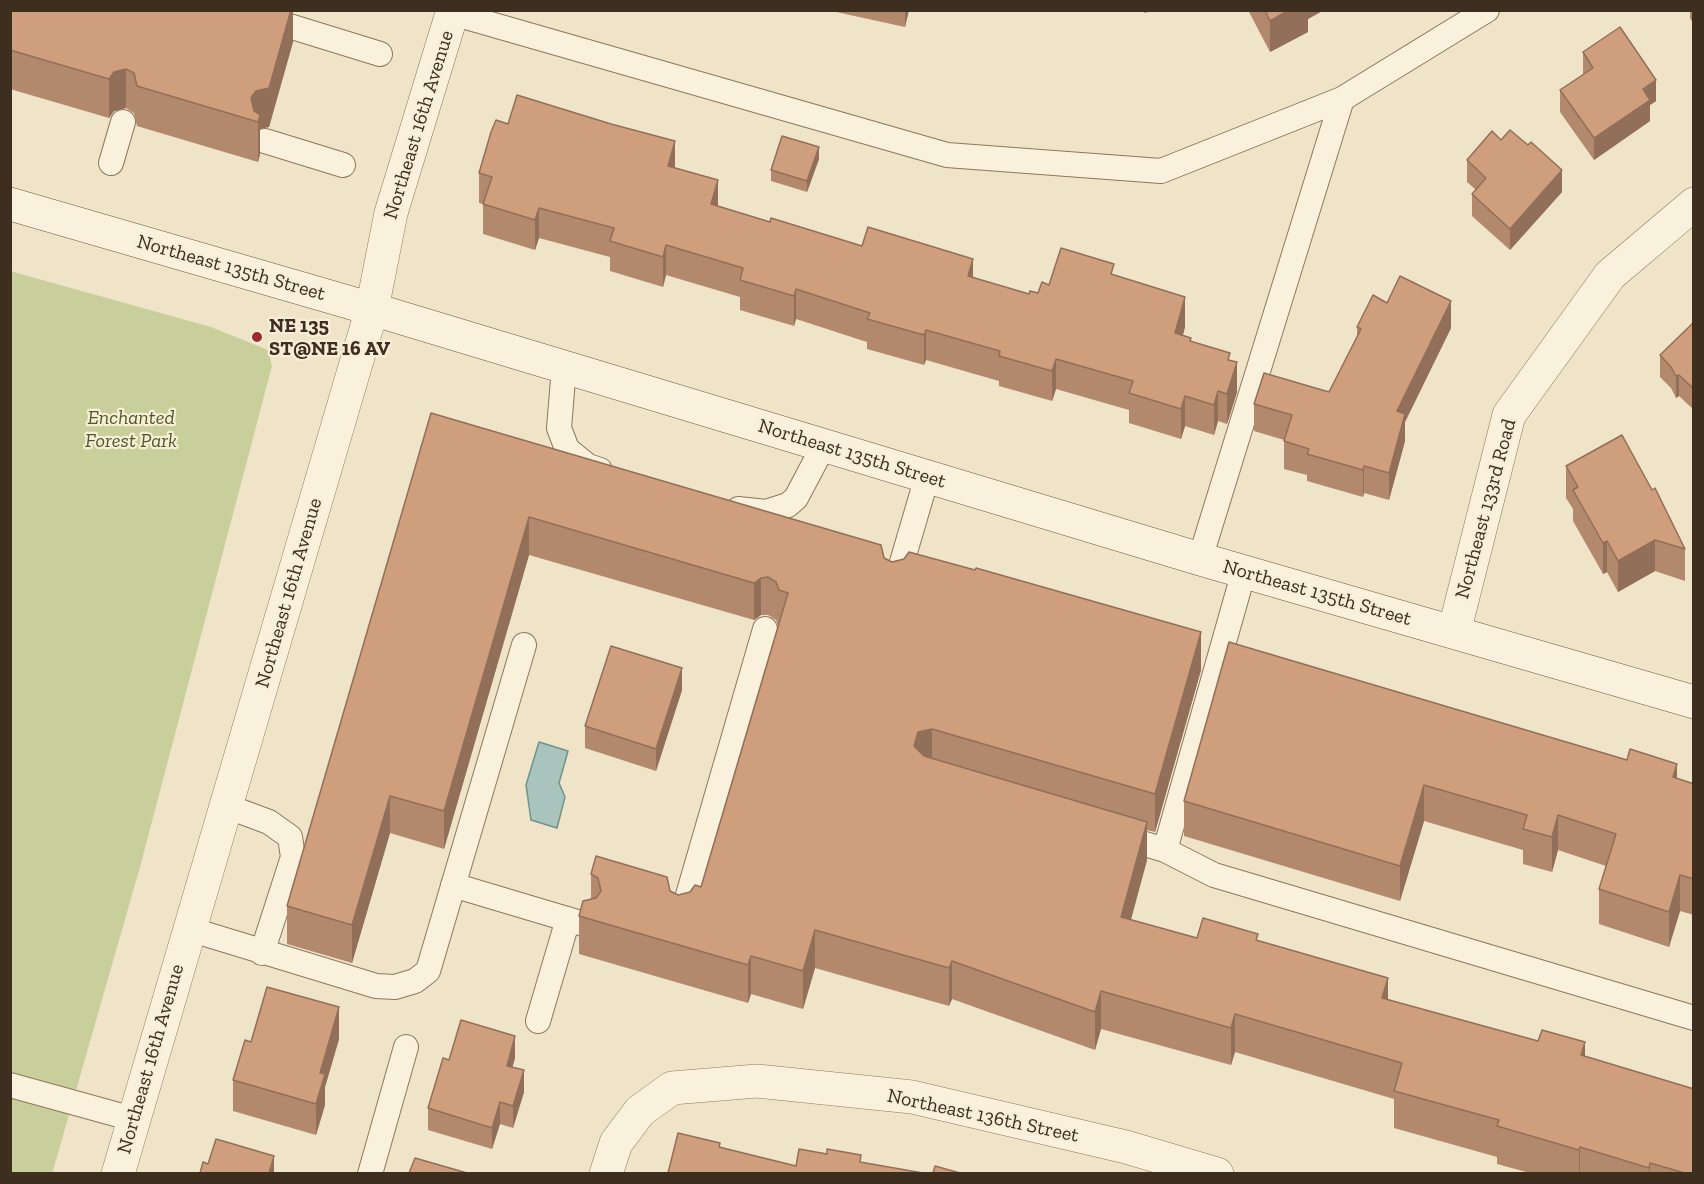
<!DOCTYPE html>
<html>
<head>
<meta charset="utf-8">
<style>
  body { margin:0 }
  #map { position:relative; width:1704px; height:1184px; overflow:hidden; background:#f0e4c8; font-family:"Zilla Slab",serif }
  canvas { display:block }
  .frame { position:absolute; inset:0; border:12px solid #3d2e20; pointer-events:none }
</style>
</head>
<body>
<div id="map">
<canvas width="1704" height="1184"></canvas>
<div class="frame"></div>
</div>
<script>
const context = document.querySelector('canvas').getContext('2d');
context.lineJoin = 'round';
function fillPath(path, color) {
  context.fillStyle = color;
  context.fill(path, 'evenodd');
}
function shape(rows) {
  const path = new Path2D();
  for (const r of rows) {
    path.moveTo(r[0], r[1]);
    for (let i = 2; i < r.length; i += 2) path.lineTo(r[i], r[i + 1]);
  }
  return path;
}
function trace(path, color, width, dash) {
  context.strokeStyle = color;
  context.lineWidth = width;
  context.lineCap = dash ? 'butt' : 'round';
  context.setLineDash(dash || []);
  context.stroke(path);
}
function drawText(font, color, halo, rows, align = 'center') {
  context.font = font + ' "Zilla Slab",serif';
  context.lineWidth = 4.5;
  context.setLineDash([]);
  context.textBaseline = 'middle';
  context.strokeStyle = halo;
  context.fillStyle = color;
  for (const [text, x, y, turn = 0] of rows) {
    context.save();
    context.translate(x, y);
    context.rotate((+turn || 0) * Math.PI / 180);
    context.textAlign = isNaN(turn) ? turn : align;
    if (halo) context.strokeText(text, 0, 0);
    context.fillText(text, 0, 0);
    context.restore();
  }
}
const green = shape([
  [10,271,211,327,268,350,272,366,140,867,52,1174,10,1173]
]);
const water = shape([
  [539,742,568,751,559,783,565,797,557,828,531,820,526,785,539,742]
]);
const service = shape([
  [452,13,947,155,1161,171,1342,99],
  [273,21,380,54],
  [265,141,343,165],
  [111,163,123,122],
  [564,367,559,428,567,449,588,466,600,470],
  [738,509,766,512,788,505,796,498,824,445],
  [1200,559,1342,99,1487,10],
  [895,586,927,477],
  [226,806,269,822,290,837,293,857,262,953],
  [1118,836,1165,850,1214,875,1694,1018],
  [1165,850,1244,571],
  [453,885,587,925],
  [681,919,765,629],
  [189,929,376,986,395,987,415,981,428,971,524,645],
  [538,1021,568,919],
  [10,1085,133,1119],
  [370,1174,406,1047]
]);
const minor = shape([
  [1454,632,1509,415,1610,275,1694,204],
  [606,1174,616,1143,640,1111,672,1088,757,1081,912,1097,1126,1147,1217,1174]
]);
const tertiary = shape([
  [118,1174,372,309,391,213,453,10]
]);
const secondary = shape([
  [10,204,372,309,1200,559,1694,702]
]);
const wall = shape([
  [10,10,293,10,293,42,269,127,260,129,260,154,258,162,137,126,134,113,126,108,114,111,109,118,10,89],
  [827,10,909,10,905,27],
  [1144,10,1159,10,1144,13],
  [1248,10,1324,10,1308,19,1308,32,1270,52],
  [1690,10,1694,10,1694,25,1690,18],
  [1583,52,1656,101,1650,105,1650,121,1594,160,1560,112,1560,90,1583,75],
  [1501,140,1562,192,1510,250,1472,216,1472,194,1476,190,1467,182,1467,160],
  [819,159,807,192,771,181,771,170],
  [675,168,718,206,770,222,862,246,1029,294,1038,293,1049,285,1114,275,1185,327,1183,335,1191,341,1230,360,1237,392,1227,424,1218,421,1214,435,1185,426,1181,439,1129,423,1129,410,1056,389,1052,401,999,386,999,381,926,360,924,365,867,349,867,342,796,319,794,326,740,310,740,297,666,275,663,287,610,271,610,257,539,238,535,250,483,234,483,204,479,203,479,173],
  [1387,303,1451,328,1405,422,1405,441,1389,500,1364,493,1363,497,1307,481,1307,475,1284,469,1284,440,1254,431,1254,404,1329,392,1357,337,1357,327],
  [1694,322,1694,410,1679,396,1676,398,1671,388,1660,377,1660,355],
  [431,413,884,558,892,562,1201,670,1155,832,1147,830,1147,860,1131,920,1197,938,1258,940,1388,1000,1585,1056,1694,1173,1530,1173,1497,1164,1497,1157,1394,1128,1394,1099,1235,1052,1231,1065,1101,1029,1095,1050,952,999,949,1006,815,968,803,1009,751,994,748,1003,579,954,579,916,591,899,591,874,670,891,678,895,690,892,701,887,778,626,776,620,768,615,761,615,754,620,529,555,444,849,390,833,352,963,287,944,287,906],
  [1566,466,1685,549,1685,581,1655,571,1618,592,1607,572,1603,574,1573,521,1573,509,1566,498],
  [1229,642,1694,784,1694,915,1680,911,1669,947,1599,924,1599,889,1606,866,1558,850,1552,872,1523,864,1523,850,1424,821,1400,901,1184,836,1184,801],
  [682,690,656,771,585,748,585,726],
  [339,1039,325,1087,325,1105,316,1135,233,1111,233,1080,251,1042],
  [515,1058,512,1067,524,1092,513,1128,500,1124,492,1149,428,1130,428,1108,449,1060]
]);
const shadedWall = shape([
  [291,10,293,10,293,42,269,127,260,129,260,154,258,162,258,122,251,120,251,98],
  [905,10,909,10,905,27],
  [1289,10,1324,10,1308,19,1308,32,1270,52,1270,21],
  [126,69,126,108,114,111,109,118,109,79,114,72],
  [1656,80,1656,101,1650,105,1650,121,1594,160,1594,138,1643,89],
  [675,141,675,171,668,166],
  [819,147,819,159,807,192,807,181],
  [1562,170,1562,192,1510,250,1510,229],
  [718,180,718,210,711,204],
  [539,208,539,238,535,250,535,220],
  [666,245,666,275,663,287,663,257],
  [973,259,973,289,968,276],
  [796,289,796,319,794,326,794,296],
  [1185,297,1185,327,1175,363,1175,333],
  [1451,301,1451,328,1405,422,1405,441,1389,500,1389,473,1397,411],
  [926,330,926,360,924,365,924,335],
  [1056,359,1056,389,1052,401,1052,371],
  [1237,362,1237,392,1227,424,1227,394],
  [1679,375,1679,396,1676,398,1676,376],
  [1218,391,1218,421,1214,435,1214,405],
  [1185,396,1185,426,1181,439,1181,409],
  [1364,466,1364,493,1363,497,1363,470],
  [529,517,529,555,444,849,444,811],
  [1655,540,1655,571,1618,592,1618,561],
  [1607,541,1607,572,1603,574,1603,543],
  [761,578,761,615,754,620,754,583],
  [1201,632,1201,670,1155,832,1155,794],
  [682,668,682,690,656,771,656,749],
  [932,729,932,766,914,746,918,732],
  [1677,764,1677,800,1673,777],
  [1424,785,1424,821,1400,901,1400,866],
  [390,796,390,833,352,963,352,925],
  [1558,815,1558,850,1552,872,1552,837],
  [1147,822,1147,860,1121,955,1121,917],
  [1680,875,1680,911,1669,947,1669,912],
  [815,930,815,968,803,1009,803,971],
  [751,956,751,994,748,1003,748,965],
  [952,961,952,999,949,1006,949,968],
  [1388,978,1388,1016,1382,998],
  [1101,991,1101,1029,1095,1050,1095,1012],
  [339,1007,339,1039,325,1087,325,1105,316,1135,316,1104,320,1073],
  [1235,1014,1235,1052,1231,1065,1231,1028],
  [515,1036,515,1058,507,1087,507,1066],
  [1585,1042,1585,1080,1581,1055],
  [524,1070,524,1092,513,1128,513,1106],
  [500,1102,500,1124,492,1149,492,1128],
  [1580,1147,1580,1173,1579,1173,1579,1150],
  [274,1156,274,1173,269,1173],
  [1650,1163,1650,1173,1649,1173,1649,1168]
]);
const building = shape([
  [10,10,291,10,269,88,256,91,251,98,254,111,260,115,258,122,137,86,134,73,126,69,114,72,109,79,10,50,10,10],
  [1265,10,1289,10,1270,21,1265,10],
  [1620,27,1656,80,1643,89,1650,100,1594,138,1560,90,1593,68,1583,52,1620,27],
  [517,95,611,124,675,141,668,166,718,180,711,204,770,222,771,218,862,246,868,227,973,259,968,276,1029,294,1030,291,1038,293,1042,282,1049,285,1061,248,1114,264,1111,274,1185,297,1175,333,1191,338,1190,341,1230,353,1228,360,1237,362,1227,394,1218,391,1214,405,1185,396,1181,409,1129,393,1133,381,1056,359,1052,371,999,356,1000,351,926,330,924,335,867,319,870,313,796,289,794,296,740,280,743,268,666,245,663,257,610,241,614,228,539,208,535,220,483,204,492,177,479,173,491,132,496,120,508,124,517,95],
  [1510,130,1528,145,1531,142,1562,170,1510,229,1472,194,1486,178,1467,160,1492,131,1501,140,1510,130],
  [782,136,819,147,807,181,771,170,782,136],
  [1400,276,1451,301,1397,411,1405,414,1389,473,1364,466,1363,470,1307,454,1309,449,1284,441,1292,415,1254,404,1264,373,1329,392,1361,329,1357,327,1373,295,1387,303,1400,276],
  [1694,322,1694,389,1679,375,1676,376,1671,367,1660,355,1694,322],
  [431,413,881,545,884,558,892,562,904,559,909,552,975,570,976,568,1201,632,1155,794,932,729,918,732,914,746,924,756,1147,822,1121,917,1197,938,1203,918,1258,934,1256,940,1388,978,1382,998,1538,1041,1542,1030,1585,1042,1581,1055,1694,1089,1694,1173,1685,1173,1650,1163,1649,1168,1580,1147,1579,1150,1497,1126,1499,1120,1394,1091,1402,1063,1235,1014,1231,1028,1101,991,1095,1012,952,961,949,968,815,930,803,971,751,956,748,965,579,916,583,901,596,898,601,891,598,878,591,874,596,856,667,877,670,891,678,895,690,892,695,885,701,887,788,593,779,590,776,582,768,577,761,578,754,583,529,517,444,811,390,796,352,925,287,906,431,413],
  [1622,435,1652,490,1655,488,1685,549,1655,540,1618,561,1607,541,1603,543,1573,490,1578,487,1566,466,1622,435],
  [1229,642,1627,760,1630,749,1677,764,1673,777,1694,784,1694,879,1680,875,1669,912,1599,889,1616,834,1558,815,1552,837,1523,829,1527,815,1424,785,1400,866,1184,801,1229,642],
  [611,646,682,668,656,749,585,726,611,646],
  [267,987,339,1007,320,1073,325,1074,316,1104,233,1080,245,1040,251,1042,267,987],
  [461,1020,515,1036,507,1066,524,1070,513,1106,500,1102,492,1128,428,1108,443,1058,449,1060,461,1020],
  [678,1133,720,1143,719,1147,796,1166,799,1149,827,1154,827,1149,861,1155,860,1162,923,1173,668,1173,678,1133],
  [216,1139,274,1156,269,1173,200,1173,203,1162,208,1164,216,1139],
  [415,1158,467,1173,409,1173,415,1158],
  [935,1166,960,1173,933,1173,935,1166]
]);
const markers = [
  [257,337,6,"#9e2a2b"]
];
const streetNames = [
  ["Northeast 16th Avenue",419,125,-73],
  ["Northeast 135th Street",231,268,16],
  ["Northeast 135th Street",852,454,17],
  ["Northeast 133rd Road",1486,509,-75],
  ["Northeast 16th Avenue",289,593,-74],
  ["Northeast 135th Street",1317,593,16],
  ["Northeast 16th Avenue",151,1059,-74],
  ["Northeast 136th Street",983,1116,12]
];
const poiNames = [
  ["NE 135",269,326],
  ["ST@NE 16 AV",269,349]
];
const parkNames = [
  ["Enchanted",131,418],
  ["Forest Park",131,441]
];
fillPath(green, '#c9cf9b');
fillPath(water, '#a9c4bc');
trace(water, '#6f938a', 1.5);
trace(service, '#8d765c', 26);
trace(minor, '#8d765c', 34);
trace(tertiary, '#8d765c', 34);
trace(secondary, '#6f573f', 34);
trace(service, '#faf1dc', 24);
trace(minor, '#faf1dc', 33);
trace(tertiary, '#faf1dc', 33);
trace(secondary, '#faf1dc', 33);
fillPath(wall, '#b2896c');
fillPath(shadedWall, '#916f58');
fillPath(building, '#cf9f7d');
trace(building, '#916f58', 1.5);
for (const [x, y, r, color] of markers) {
  const dot = new Path2D();
  dot.arc(x, y, r, 0, 2 * Math.PI);
  context.fillStyle = color;
  context.fill(dot);
  trace(dot, '#f7eed8', 2);
}
drawText('20px', '#3d2e20', '#f7eed8', streetNames);
drawText('bold 20px', '#3d2e20', '#f7eed8', poiNames, 'left');
drawText('italic 20px', '#4d5a26', '#f7eed8', parkNames);
</script>
</body>
</html>
